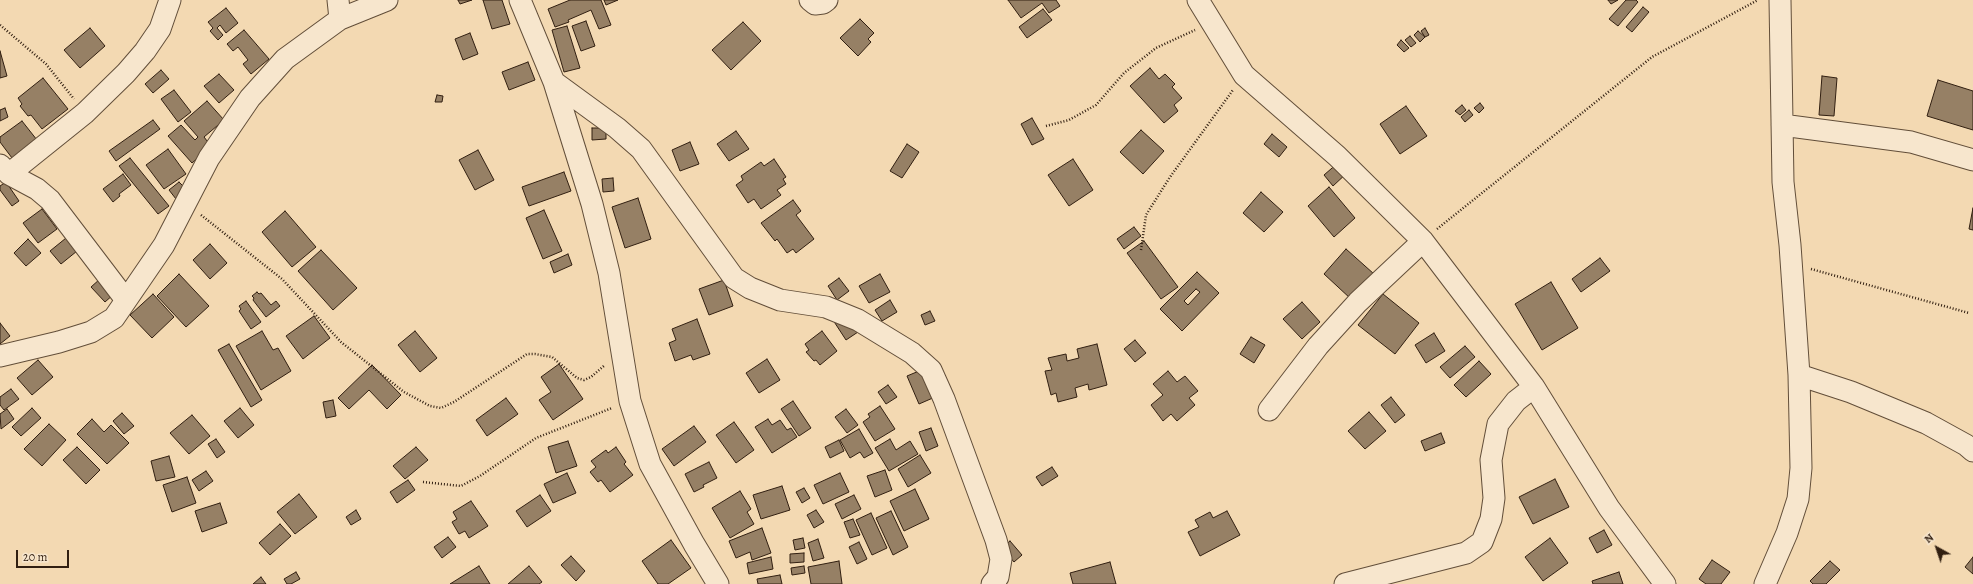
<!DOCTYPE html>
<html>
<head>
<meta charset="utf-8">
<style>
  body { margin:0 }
  #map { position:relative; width:1973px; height:584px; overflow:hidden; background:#f3d9b2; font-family:Alegreya,serif }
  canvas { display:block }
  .north { position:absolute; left:1917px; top:528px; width:40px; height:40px; -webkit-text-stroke:3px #f7e6cd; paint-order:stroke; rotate:320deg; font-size:11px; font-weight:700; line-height:16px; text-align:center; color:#311f11 }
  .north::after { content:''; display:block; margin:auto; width:14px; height:18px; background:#311f11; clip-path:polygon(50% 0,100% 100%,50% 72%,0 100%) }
  .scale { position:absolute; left:16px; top:550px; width:53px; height:18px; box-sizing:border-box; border:2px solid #311f11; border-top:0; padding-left:5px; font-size:12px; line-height:14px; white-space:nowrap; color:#311f11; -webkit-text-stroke:3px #f7e6cd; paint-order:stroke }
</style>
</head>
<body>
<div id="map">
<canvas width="1973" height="584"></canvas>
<div class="north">N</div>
<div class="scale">20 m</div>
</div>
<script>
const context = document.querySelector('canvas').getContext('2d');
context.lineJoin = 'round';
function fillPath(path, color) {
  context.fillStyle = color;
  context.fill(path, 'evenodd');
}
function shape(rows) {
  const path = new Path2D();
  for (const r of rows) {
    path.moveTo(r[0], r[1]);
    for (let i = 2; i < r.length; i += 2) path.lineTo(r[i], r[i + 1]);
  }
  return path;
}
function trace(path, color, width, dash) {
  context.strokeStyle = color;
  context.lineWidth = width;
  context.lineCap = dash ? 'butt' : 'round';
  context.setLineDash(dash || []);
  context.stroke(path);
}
const building = shape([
  [458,0,472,0,460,4,458,0],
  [483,0,502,0,510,24,492,29,483,0],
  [570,0,601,0,611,25,599,29,591,10,568,20,569,22,555,27,548,9,570,0],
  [604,0,618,0,606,5,604,0],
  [1008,0,1056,0,1060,6,1049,13,1042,3,1021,18,1008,0],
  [1608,0,1618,0,1611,4,1608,0],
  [1626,0,1636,0,1638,2,1618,26,1609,19,1626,0],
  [1643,7,1649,12,1632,32,1626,27,1643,7],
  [226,8,238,23,226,33,220,25,217,28,223,35,218,40,210,31,213,28,208,22,226,8],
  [1043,9,1052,20,1027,38,1019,27,1043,9],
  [860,19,874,33,868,39,871,42,858,56,840,38,860,19],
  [586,21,595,46,581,51,572,26,586,21],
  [743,22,761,41,731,70,712,50,743,22],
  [567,26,580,68,564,72,552,30,567,26],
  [90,28,105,46,80,68,64,50,90,28],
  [1425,28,1429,35,1425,37,1421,31,1425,28],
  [244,30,269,59,251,74,243,64,248,60,238,47,233,51,227,44,244,30],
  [1418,31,1425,37,1420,42,1414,35,1418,31],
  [470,33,478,54,463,60,455,39,470,33],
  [1410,36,1416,43,1411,47,1405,40,1410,36],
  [1401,40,1409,48,1404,52,1397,45,1401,40],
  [0,51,7,76,0,78,0,51],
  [528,62,535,80,509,90,502,72,528,62],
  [1150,68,1159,79,1165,74,1175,84,1172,87,1182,98,1174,105,1178,111,1164,123,1130,86,1150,68],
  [161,70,169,79,153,93,145,84,161,70],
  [219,74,234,90,219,103,204,86,219,74],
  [1822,76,1837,78,1834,116,1819,115,1822,76],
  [43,78,68,109,42,129,31,115,28,116,20,106,22,104,18,98,43,78],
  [1938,80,1973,91,1973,130,1927,116,1938,80],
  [174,90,191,112,178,122,161,99,174,90],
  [437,95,443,96,442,102,435,102,437,95],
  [207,101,224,120,204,137,211,146,192,163,168,136,181,125,195,140,198,137,184,121,207,101],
  [1480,103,1484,108,1479,113,1474,108,1480,103],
  [1462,105,1466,110,1460,115,1455,111,1462,105],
  [1406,106,1427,136,1400,154,1380,124,1406,106],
  [5,108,8,117,0,121,0,110,5,108],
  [1469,110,1473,115,1465,122,1461,117,1469,110],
  [1032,118,1044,139,1032,145,1021,124,1032,118],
  [153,120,160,129,116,161,109,151,153,120],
  [22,121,37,140,12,158,0,142,0,137,22,121],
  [592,128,606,128,606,139,592,140,592,128],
  [1141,130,1164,151,1143,174,1120,152,1141,130],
  [736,131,749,149,729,161,717,144,736,131],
  [1272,134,1287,147,1279,157,1264,144,1272,134],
  [690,142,699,164,680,171,672,150,690,142],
  [907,144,919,152,902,178,890,171,907,144],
  [168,149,186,174,164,189,146,165,168,149],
  [478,150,494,180,475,190,459,160,478,150],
  [130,158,169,206,158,214,119,166,130,158],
  [774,159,786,177,783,179,786,184,777,190,781,195,761,209,754,199,748,203,736,185,743,180,741,176,761,162,764,166,774,159],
  [1073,159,1093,190,1069,206,1048,175,1073,159],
  [1339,162,1348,172,1333,186,1324,175,1339,162],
  [564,172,571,191,529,206,522,187,564,172],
  [123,174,131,185,119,194,120,196,113,202,103,189,123,174],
  [613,178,614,191,603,192,602,179,613,178],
  [6,182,19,201,12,206,0,190,0,186,6,182],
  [179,182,187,190,176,199,169,190,179,182],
  [1329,187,1355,218,1334,237,1308,206,1329,187],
  [1261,192,1283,212,1264,232,1243,213,1261,192],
  [638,198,651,239,625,248,612,207,638,198],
  [793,200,801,211,796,215,814,239,796,253,793,249,787,253,777,239,775,241,761,223,793,200],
  [1973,208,1973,230,1969,229,1973,208],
  [42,209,57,229,38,243,23,223,42,209],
  [544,210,562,251,543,259,526,218,544,210],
  [285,211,316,247,292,267,262,232,285,211],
  [1134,227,1141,236,1124,249,1117,239,1134,227],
  [71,234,82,247,61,264,50,251,71,234],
  [28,239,41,253,26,266,14,253,28,239],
  [1144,241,1178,287,1161,299,1127,253,1144,241],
  [210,244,227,263,210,279,193,260,210,244],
  [1346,249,1374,274,1351,299,1324,274,1346,249],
  [321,250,357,288,333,310,298,271,321,250],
  [568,254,572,265,554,273,550,262,568,254],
  [1600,258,1610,271,1581,292,1572,279,1600,258],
  [1197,272,1219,293,1182,331,1160,309,1197,272],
  [1196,289,1200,292,1188,305,1184,301,1196,289],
  [179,274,209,306,186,327,157,296,179,274],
  [880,274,890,292,869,303,859,286,880,274],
  [839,278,849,291,837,300,828,286,839,278],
  [100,279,114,294,105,302,91,287,100,279],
  [724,280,733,306,709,315,699,289,724,280],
  [1551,282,1578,328,1542,350,1515,304,1551,282],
  [257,292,259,294,261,293,271,305,276,301,280,306,266,317,253,300,254,298,252,296,257,292],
  [153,294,174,317,152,338,130,315,153,294],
  [1383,294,1419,323,1395,354,1358,325,1383,294],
  [890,300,897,312,882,321,875,310,890,300],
  [246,301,261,322,251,329,239,311,241,309,239,306,246,301],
  [1302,302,1320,322,1302,339,1283,319,1302,302],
  [930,311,935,321,925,325,921,315,930,311],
  [314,316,330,338,303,359,286,336,314,316],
  [831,317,858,332,846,340,831,317],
  [697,319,710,354,693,360,691,355,675,361,669,343,676,340,672,329,697,319],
  [0,323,10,336,0,344,0,323],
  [262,331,273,350,278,348,291,371,261,390,236,346,262,331],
  [415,331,437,358,420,372,398,345,415,331],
  [822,331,837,351,820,365,816,360,814,361,806,352,809,350,805,344,822,331],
  [1434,333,1445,351,1426,363,1415,345,1434,333],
  [1251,337,1265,345,1254,363,1240,354,1251,337],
  [1135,340,1146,353,1135,362,1124,349,1135,340],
  [229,344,262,400,251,407,218,350,229,344],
  [1097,344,1107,385,1089,390,1088,384,1075,388,1077,397,1058,402,1056,393,1051,395,1045,371,1052,370,1048,358,1066,354,1067,361,1079,358,1077,349,1097,344],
  [1465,346,1475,357,1450,378,1440,367,1465,346],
  [767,359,780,380,759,393,746,373,767,359],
  [38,360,53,377,32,395,17,378,38,360],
  [1479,361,1491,374,1466,397,1454,385,1479,361],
  [559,364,583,399,553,420,539,400,551,392,541,377,559,364],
  [372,365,401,395,387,409,369,390,349,409,338,398,372,365],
  [931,366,942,394,919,404,907,376,931,366],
  [1168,371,1177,382,1185,376,1198,391,1189,398,1195,405,1177,421,1171,414,1163,421,1151,405,1163,395,1153,384,1168,371],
  [888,385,897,397,886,404,878,392,888,385],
  [11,389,19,399,4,410,0,405,0,397,11,389],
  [1391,397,1405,415,1395,423,1381,405,1391,397],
  [506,398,518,414,487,436,476,420,506,398],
  [333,400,336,416,326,418,323,402,333,400],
  [793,401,811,428,799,436,781,409,793,401],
  [880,406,895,429,875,441,863,422,870,417,868,414,880,406],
  [32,408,41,418,21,436,12,427,32,408],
  [240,408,254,425,238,438,224,421,240,408],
  [7,409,14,419,1,429,0,414,7,409],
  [846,409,858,425,847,433,835,417,846,409],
  [1369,412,1386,431,1365,449,1348,431,1369,412],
  [122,413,134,426,124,434,113,421,122,413],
  [192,415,210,436,189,454,170,433,192,415],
  [92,419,104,432,111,425,129,443,107,464,77,434,92,419],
  [768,419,772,425,780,420,787,430,791,428,797,437,772,453,755,427,768,419],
  [734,422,754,450,736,463,716,435,734,422],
  [49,424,66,440,42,466,24,449,49,424],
  [694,426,706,442,674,466,662,449,694,426],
  [931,428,938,446,926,451,919,432,931,428],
  [859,429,873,453,864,458,860,452,850,458,840,440,859,429],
  [1441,433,1445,443,1425,451,1421,441,1441,433],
  [216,439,225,452,217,458,208,444,216,439],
  [890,439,896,450,910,441,918,454,889,471,875,448,890,439],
  [839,440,844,451,830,458,825,447,839,440],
  [568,441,577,466,556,473,548,447,568,441],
  [77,447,100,470,86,484,63,460,77,447],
  [416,447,428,460,405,479,393,466,416,447],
  [616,447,626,462,624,464,633,475,610,492,601,480,598,482,590,472,596,467,591,461,606,450,608,453,616,447],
  [920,455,931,473,908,487,898,469,920,455],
  [169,456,175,477,156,481,151,461,169,456],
  [709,462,717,478,703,485,704,487,694,492,685,474,709,462],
  [1052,467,1058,476,1042,486,1036,477,1052,467],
  [885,470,892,490,875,497,867,476,885,470],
  [206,471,213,481,199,491,192,480,206,471],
  [567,473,576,493,553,503,544,484,567,473],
  [840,473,849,492,823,504,814,485,840,473],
  [187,477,196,503,172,512,163,485,187,477],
  [1555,479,1569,507,1533,524,1519,497,1555,479],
  [408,480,415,490,397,503,390,492,408,480],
  [782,486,790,510,761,519,753,495,782,486],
  [804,488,810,498,802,503,796,492,804,488],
  [915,489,929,519,904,531,890,501,915,489],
  [740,491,751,509,747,512,754,524,730,538,712,508,740,491],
  [299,494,317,517,295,534,277,512,299,494],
  [540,495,551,511,527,527,516,511,540,495],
  [854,495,861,509,842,519,835,504,854,495],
  [471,501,488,526,469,538,465,531,459,534,452,522,457,519,453,512,471,501],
  [220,503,227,523,202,532,195,511,220,503],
  [356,510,361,519,351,525,346,517,356,510],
  [816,510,824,522,814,528,807,515,816,510],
  [891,511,908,547,893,555,876,518,891,511],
  [1227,511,1240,535,1200,556,1188,532,1199,527,1195,520,1210,512,1213,518,1227,511],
  [871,513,887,548,872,555,856,520,871,513],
  [853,519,860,535,850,538,844,522,853,519],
  [280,524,291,536,270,555,259,543,280,524],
  [762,528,771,553,752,560,750,552,736,558,729,541,762,528],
  [1604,530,1612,545,1597,553,1589,538,1604,530],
  [448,537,456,547,442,558,434,547,448,537],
  [803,538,805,548,795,550,793,540,803,538],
  [1550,538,1568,563,1543,581,1525,557,1550,538],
  [818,539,824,558,813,561,808,543,818,539],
  [671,540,691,568,668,584,658,584,642,561,671,540],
  [1010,541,1022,555,1014,562,1002,548,1010,541],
  [859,542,867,559,857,564,849,547,859,542],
  [804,553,804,562,790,563,790,554,804,553],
  [571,556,585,571,576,581,561,565,571,556],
  [771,557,773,569,749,574,747,563,771,557],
  [1973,557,1973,574,1965,567,1973,557],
  [1712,560,1730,572,1721,584,1706,584,1699,579,1712,560],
  [839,561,842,584,811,584,808,567,839,561],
  [1830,561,1840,570,1826,584,1813,584,1810,581,1830,561],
  [1110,562,1116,584,1073,584,1070,573,1110,562],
  [479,566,490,584,450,584,479,566],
  [529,566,542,582,539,584,508,584,529,566],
  [804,566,805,573,792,575,791,568,804,566],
  [296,572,300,579,291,584,287,584,284,579,296,572],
  [1619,572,1623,584,1593,584,1592,581,1619,572],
  [780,575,782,584,758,584,757,579,780,575],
  [261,577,266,584,253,584,261,577]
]);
const path = shape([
  [0,25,46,64,74,99],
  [1046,126,1069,120,1096,105,1124,73,1156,48,1195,30],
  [201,215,282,279,341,342,404,392,430,406,441,408,454,402,527,354,535,354,552,357,577,378,584,380,591,377,605,365],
  [1437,229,1652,57,1758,0],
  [1141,250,1146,215,1170,177,1233,90],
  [1811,269,1969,313],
  [423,482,461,486,480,476,536,438,612,408]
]);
const minor = shape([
  [338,0,340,19],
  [520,0,554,82,592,204,609,273,630,401,650,464,694,544,718,584],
  [810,0,815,4,823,3,827,0],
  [1198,0,1244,75,1337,156,1423,241,1534,387,1609,508,1665,584],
  [554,82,617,128,641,149,734,278,750,288,780,300,826,307,858,320,912,353,931,370,944,399,996,540,1001,559,998,577,992,584],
  [1782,125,1911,142,1973,160],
  [0,165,9,174,37,189,50,200,126,300],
  [9,174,85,113,126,73,145,51,160,29,170,0],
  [0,356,59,342,91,332,114,318,164,245,209,158,250,98,285,59,340,19,387,0],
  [1799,375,1851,392,1926,423,1966,445,1973,451],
  [1269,410,1318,346,1358,302,1423,241],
  [1345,584,1466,553,1482,542,1491,519,1494,498,1491,460,1498,424,1516,401,1534,387],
  [1765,584,1787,533,1798,499,1801,468,1799,375,1790,245,1783,182,1780,0]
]);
fillPath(building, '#968065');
trace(building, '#311f11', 1);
trace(minor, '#624e39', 23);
trace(path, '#311f11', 2.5, [1, 2]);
trace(minor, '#f7e6cd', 21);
</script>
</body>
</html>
